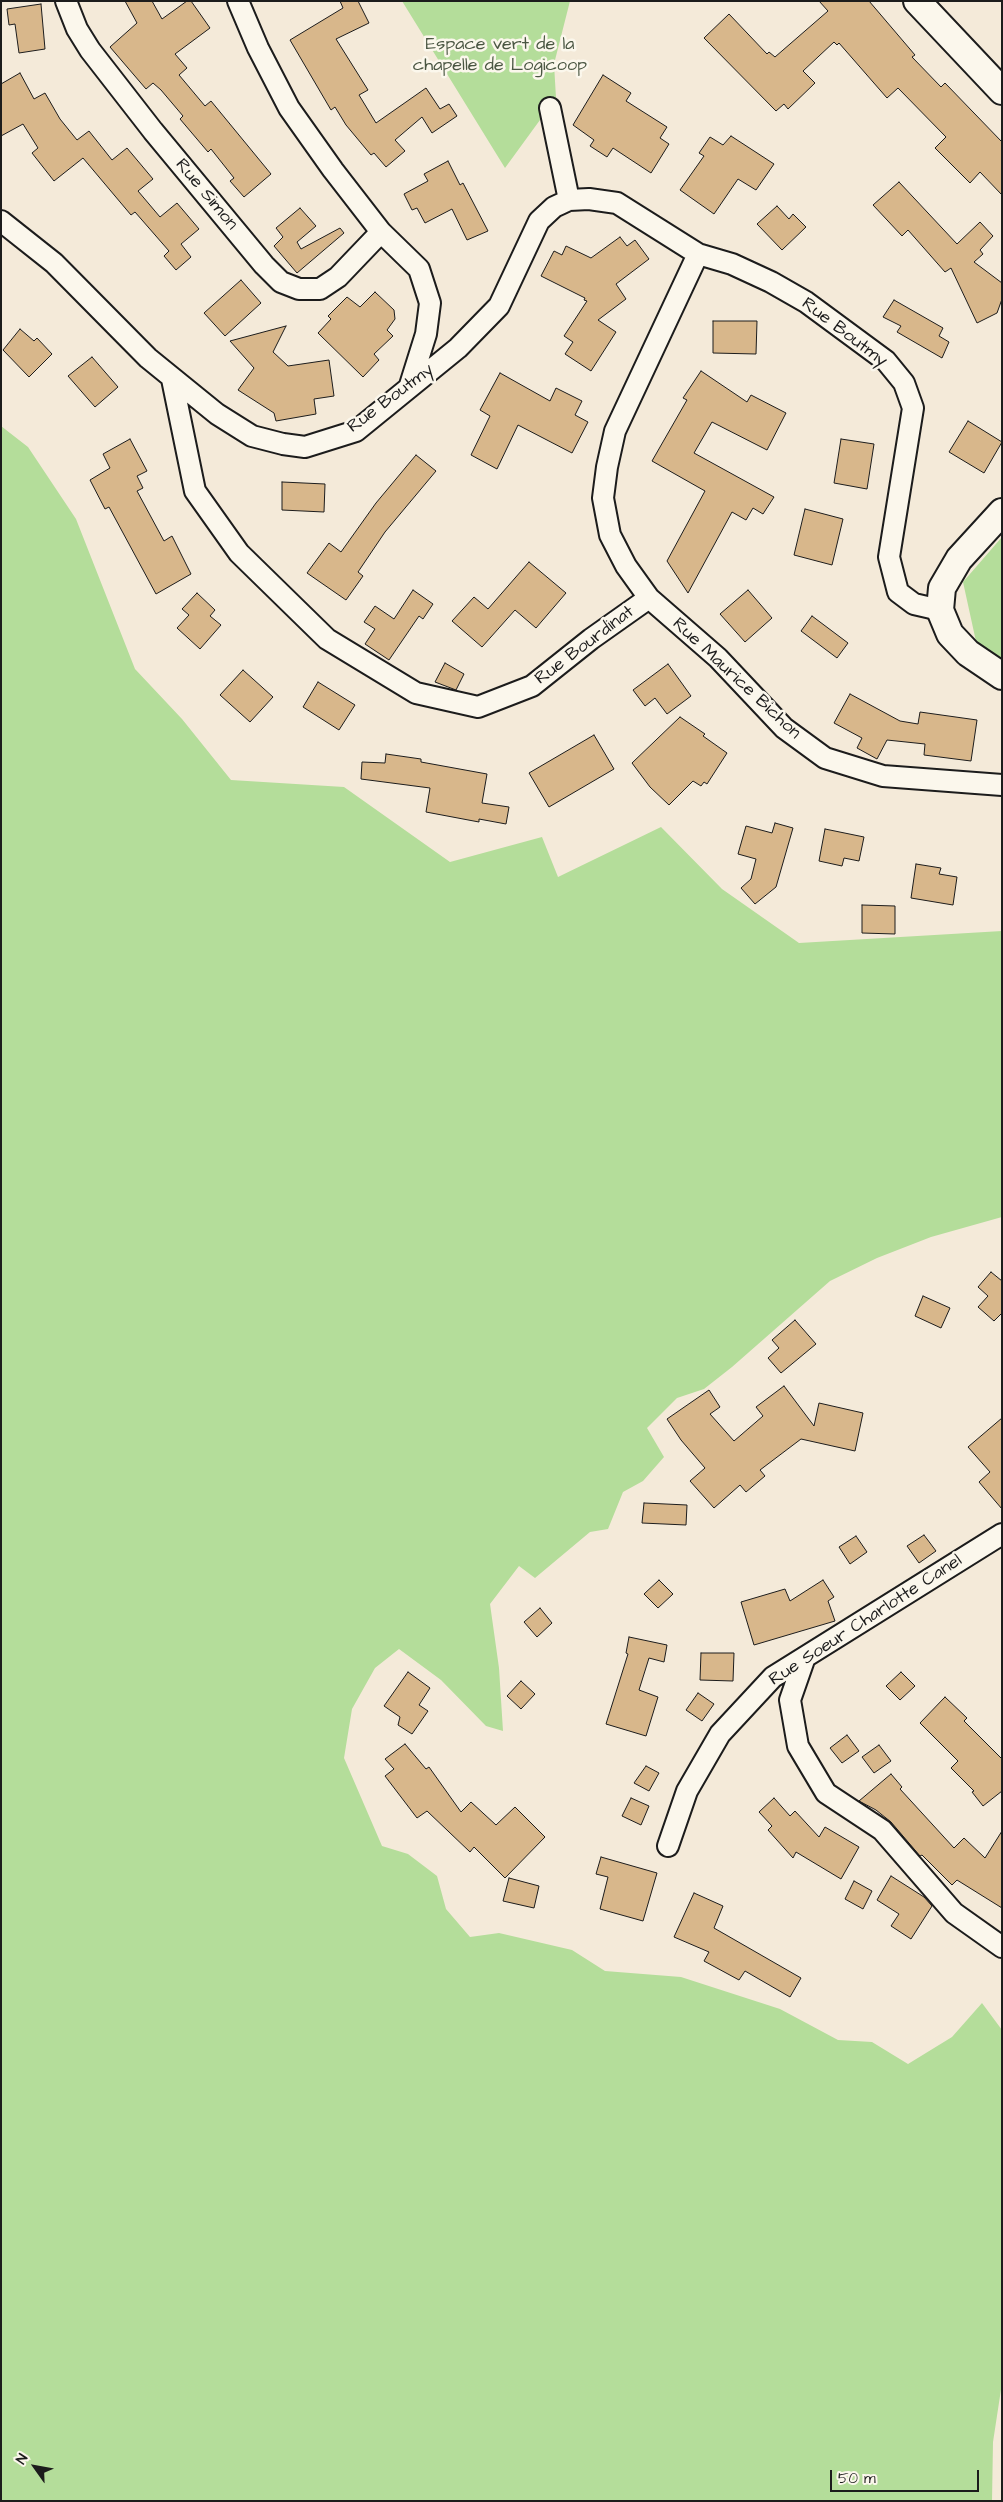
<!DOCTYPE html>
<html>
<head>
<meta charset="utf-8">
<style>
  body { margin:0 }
  #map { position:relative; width:1003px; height:2502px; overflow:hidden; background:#f4ead9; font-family:"Architects Daughter",sans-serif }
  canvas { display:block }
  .frame { position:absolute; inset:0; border:2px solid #1c1c1c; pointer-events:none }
  .north { position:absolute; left:10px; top:2442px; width:50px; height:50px; -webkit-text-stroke:4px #fbf7ec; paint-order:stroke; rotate:302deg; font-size:14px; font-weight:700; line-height:20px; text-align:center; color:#1c1c1c }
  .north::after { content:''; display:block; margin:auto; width:18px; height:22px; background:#1c1c1c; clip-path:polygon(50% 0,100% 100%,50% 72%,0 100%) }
  .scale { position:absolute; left:830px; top:2470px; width:149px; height:22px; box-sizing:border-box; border:2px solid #1c1c1c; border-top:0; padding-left:6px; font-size:15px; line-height:18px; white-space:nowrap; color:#1c1c1c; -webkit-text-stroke:4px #fbf7ec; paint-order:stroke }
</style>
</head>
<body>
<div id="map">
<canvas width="1003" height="2502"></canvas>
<div class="frame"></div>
<div class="north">N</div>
<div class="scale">50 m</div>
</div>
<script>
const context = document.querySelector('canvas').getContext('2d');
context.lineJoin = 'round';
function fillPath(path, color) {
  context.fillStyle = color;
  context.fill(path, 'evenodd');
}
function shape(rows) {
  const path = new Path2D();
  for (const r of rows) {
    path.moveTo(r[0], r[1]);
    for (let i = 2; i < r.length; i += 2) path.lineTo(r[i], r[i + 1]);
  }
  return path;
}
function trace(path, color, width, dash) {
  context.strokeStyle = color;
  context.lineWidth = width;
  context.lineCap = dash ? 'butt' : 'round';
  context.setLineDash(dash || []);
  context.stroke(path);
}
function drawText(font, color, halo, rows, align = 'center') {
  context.font = font + ' "Architects Daughter",sans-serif';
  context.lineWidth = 5;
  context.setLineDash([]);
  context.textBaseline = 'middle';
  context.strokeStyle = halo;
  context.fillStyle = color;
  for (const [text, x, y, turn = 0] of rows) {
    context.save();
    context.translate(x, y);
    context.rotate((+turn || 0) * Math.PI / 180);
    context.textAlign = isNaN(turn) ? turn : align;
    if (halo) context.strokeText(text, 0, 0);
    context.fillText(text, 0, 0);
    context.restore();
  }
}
const green = shape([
  [402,1,570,1,554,64,556,98,505,168],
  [1,426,28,447,76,519,135,669,182,719,231,780,344,787,450,862,542,837,558,877,661,827,722,889,799,943,1002,931,1002,1217,931,1237,877,1258,830,1281,732,1367,704,1389,677,1398,647,1428,664,1457,643,1481,623,1492,608,1529,590,1532,535,1578,519,1566,490,1604,499,1668,503,1731,486,1726,441,1680,399,1649,375,1668,352,1709,344,1758,382,1846,408,1854,437,1876,446,1909,470,1937,499,1933,572,1950,605,1971,681,1977,780,2009,838,2040,872,2042,908,2064,952,2037,982,2003,1002,2030,1002,2383,993,2442,992,2501,1,2501],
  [1002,537,1002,662,977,646,963,582]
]);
const building = shape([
  [125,1,152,1,162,19,187,1,191,1,210,28,175,54,187,68,179,75,205,106,211,101,271,174,244,197,230,181,234,178,211,149,208,152,180,119,183,116,161,90,153,83,146,89,110,47,137,23,125,1],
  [340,1,358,1,369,23,336,39,368,90,359,95,376,123,426,88,440,109,449,104,457,116,432,133,422,117,395,140,405,151,386,167,374,153,371,155,346,125,335,107,331,110,290,40,343,8,340,1],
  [819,1,869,1,915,55,912,57,941,87,945,83,1002,142,1002,195,980,172,970,183,935,148,946,137,898,88,887,98,839,43,837,45,834,42,803,71,815,83,788,109,784,104,776,111,704,38,729,14,767,54,769,52,775,57,828,11,819,1],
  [41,4,45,49,19,53,15,24,9,25,7,9,41,4],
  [20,73,34,99,45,93,60,119,77,140,89,131,112,160,127,148,153,179,138,191,160,217,177,203,199,229,181,244,191,257,176,270,164,256,169,251,135,212,131,215,83,158,54,181,32,153,38,148,23,124,1,136,1,84,20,73],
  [603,75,631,93,626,101,667,127,660,138,669,144,651,173,613,148,607,157,590,146,594,140,573,125,603,75],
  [731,136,774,164,756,190,738,179,714,214,680,190,704,156,699,153,710,137,723,145,731,136],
  [448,161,460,185,463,183,488,231,467,240,452,209,425,223,417,208,412,210,404,194,428,181,424,174,448,161],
  [899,182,957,244,980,222,993,236,980,250,983,254,974,262,1002,283,1002,299,997,313,977,323,951,268,945,272,908,230,902,236,873,205,899,182],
  [777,206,789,219,793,214,806,227,782,250,757,224,777,206],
  [300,208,316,226,297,242,301,249,340,228,344,233,297,273,274,246,283,237,276,228,300,208],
  [620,237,627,246,635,240,649,259,616,284,626,299,598,320,616,332,591,371,565,354,573,342,564,336,587,301,584,300,585,298,541,276,554,251,562,255,566,246,591,258,620,237],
  [241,280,261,303,225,336,204,313,241,280],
  [375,292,394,310,395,319,387,330,393,336,374,354,379,360,363,377,318,333,331,319,328,316,347,297,360,307,375,292],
  [894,300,943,328,939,336,949,342,942,358,897,332,901,326,883,317,894,300],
  [713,321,757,321,756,354,713,353,713,321],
  [286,326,273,352,288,366,329,360,334,396,314,399,316,414,276,421,274,413,238,390,254,368,230,341,286,326],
  [20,329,34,341,37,338,52,354,29,377,3,350,20,329],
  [92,357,118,387,95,407,68,376,92,357],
  [701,371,747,402,751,395,786,413,767,450,712,422,694,453,774,497,763,514,753,508,746,520,732,512,688,593,667,561,705,491,652,461,687,400,683,398,701,371],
  [500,373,550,401,556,388,582,401,575,415,588,422,572,453,518,425,497,469,471,455,490,416,480,410,500,373],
  [968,421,1002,442,984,473,949,452,968,421],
  [130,439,147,471,137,476,143,488,137,491,164,541,172,536,191,574,156,594,109,507,105,509,90,480,110,468,103,454,130,439],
  [841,439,874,444,867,489,834,483,841,439],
  [416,455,436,471,385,532,358,572,363,576,346,600,307,573,329,543,341,552,376,503,416,455],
  [282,482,325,484,324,512,282,510,282,482],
  [805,509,843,519,832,565,794,555,805,509],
  [529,562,566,593,536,628,515,610,482,647,452,621,474,597,488,609,529,562],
  [413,590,433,604,423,619,419,616,389,660,365,644,375,629,364,622,375,606,394,619,413,590],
  [748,590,772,618,745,642,720,614,748,590],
  [197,593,215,610,210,616,221,625,200,649,177,628,189,615,182,609,197,593],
  [812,616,848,643,837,658,801,631,812,616],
  [445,663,464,674,456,690,435,682,445,663],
  [668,664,691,696,667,714,655,698,645,706,633,690,668,664],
  [243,670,273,697,250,722,220,695,243,670],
  [318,682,355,705,339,730,303,707,318,682],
  [850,694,900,721,918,724,920,712,977,720,971,761,924,755,925,744,887,740,877,759,857,748,862,738,834,723,850,694],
  [680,717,705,734,703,736,727,753,707,784,704,782,701,786,693,781,669,805,650,787,632,763,680,717],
  [594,735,614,769,549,807,529,773,594,735],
  [386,754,421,759,421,762,487,774,482,803,509,807,506,824,479,819,479,822,426,812,430,788,361,779,362,762,385,763,386,754],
  [775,823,793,828,776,887,755,904,741,888,751,879,756,859,738,854,746,826,772,833,775,823],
  [825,829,864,837,859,861,844,858,842,866,819,861,825,829],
  [916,864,941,868,939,874,957,877,953,905,911,898,916,864],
  [862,905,895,906,895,934,862,933,862,905],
  [991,1272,1002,1281,1002,1313,994,1321,978,1307,988,1296,978,1287,991,1272],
  [923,1296,950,1308,941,1328,915,1316,923,1296],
  [795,1320,816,1344,781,1373,768,1358,779,1348,772,1340,795,1320],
  [784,1386,814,1426,819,1403,863,1413,855,1451,801,1439,760,1470,765,1476,746,1492,740,1485,714,1508,690,1481,705,1468,681,1440,667,1419,709,1390,720,1407,710,1414,734,1441,763,1416,756,1407,784,1386],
  [1002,1418,1002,1509,979,1482,990,1472,968,1447,1002,1418],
  [644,1503,687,1505,686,1525,642,1523,644,1503],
  [924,1535,936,1551,919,1563,907,1546,924,1535],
  [856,1536,867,1552,850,1564,839,1547,856,1536],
  [659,1580,673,1594,658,1608,644,1594,659,1580],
  [823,1580,834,1597,828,1601,835,1621,754,1645,741,1602,785,1589,790,1601,823,1580],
  [540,1608,552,1623,537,1637,524,1622,540,1608],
  [629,1637,667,1645,664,1662,649,1658,639,1690,658,1697,646,1736,606,1724,628,1654,626,1653,629,1637],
  [701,1653,734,1653,733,1681,700,1680,701,1653],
  [408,1672,430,1688,419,1705,428,1711,412,1734,398,1725,400,1717,384,1706,408,1672],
  [901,1672,915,1686,900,1700,886,1686,901,1672],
  [521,1681,535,1694,521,1709,507,1696,521,1681],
  [698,1693,714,1704,702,1721,686,1710,698,1693],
  [945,1697,967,1718,964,1721,1002,1759,1002,1791,983,1806,972,1792,974,1791,951,1768,958,1761,920,1723,945,1697],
  [847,1735,859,1751,842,1763,830,1748,847,1735],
  [405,1744,426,1769,429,1767,461,1812,471,1802,496,1825,515,1807,545,1837,505,1878,474,1847,470,1852,427,1811,417,1818,385,1776,394,1769,385,1759,405,1744],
  [879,1745,891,1761,874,1773,862,1757,879,1745],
  [646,1766,659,1773,649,1791,634,1783,646,1766],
  [891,1774,902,1787,900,1789,954,1848,964,1838,985,1858,1002,1831,1002,1908,957,1880,952,1885,922,1855,920,1856,891,1822,876,1810,859,1801,891,1774],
  [631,1798,649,1806,641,1825,622,1816,631,1798],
  [774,1798,790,1816,795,1811,819,1837,825,1827,859,1847,841,1879,796,1852,793,1858,768,1830,772,1826,759,1812,774,1798],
  [601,1857,657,1873,643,1921,600,1909,608,1877,596,1874,601,1857],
  [891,1876,924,1897,932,1906,911,1939,891,1926,899,1914,877,1900,891,1876],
  [509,1878,539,1886,534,1908,503,1901,509,1878],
  [854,1881,872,1891,863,1909,845,1899,854,1881],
  [694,1893,723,1906,714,1928,801,1978,790,1997,745,1971,739,1980,704,1961,709,1952,674,1937,694,1893]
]);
const minor = shape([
  [66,1,77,29,90,50,153,131,264,265,281,282,299,289,320,289,338,277,381,232],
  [238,1,258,48,289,108,333,170,381,232,419,269,430,303,426,334,410,385],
  [550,108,569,200],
  [1,221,54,263,148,358,217,414,252,436,283,444,305,447,356,431,458,348,499,306,539,221,554,207,569,200,589,199,617,203,698,254,732,264,771,282,806,302,886,361,904,383,913,408,889,557,898,592,914,604,940,610],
  [172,379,195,491,239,553,327,639,416,693,478,707,532,686,591,639,649,598,626,566,610,535,603,498,607,467,615,431,698,254],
  [649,598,718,658,784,728,825,758,883,776,1002,785],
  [805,1657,790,1700,798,1746,826,1793,882,1830,954,1913,1002,1947],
  [668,1846,687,1791,720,1734,773,1677,1002,1534]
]);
const tertiary = shape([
  [917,1,1002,91],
  [1002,512,959,559,942,588,940,610,950,634,968,653,1002,676]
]);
const parkNames = [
  ["Espace vert de la",500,45],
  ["chapelle de Logicoop",500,66]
];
const streetNames = [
  ["Rue Simon",206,195,50],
  ["Rue Boutmy",844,333,37],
  ["Rue Boutmy",391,399,-37],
  ["Rue Bourdinat",585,646,-37],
  ["Rue Maurice Bichon",736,679,43],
  ["Rue Soeur Charlotte Canel",866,1621,-33]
];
fillPath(green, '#b4dd9a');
fillPath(building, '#d8b78b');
trace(building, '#1c1c1c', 1);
trace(minor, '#1c1c1c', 24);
trace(tertiary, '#1c1c1c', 30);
trace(minor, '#fbf7ec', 20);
trace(tertiary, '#fbf7ec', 26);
drawText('18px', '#4a5642', '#fbf7ec', parkNames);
drawText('18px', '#1c1c1c', '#fbf7ec', streetNames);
</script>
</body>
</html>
